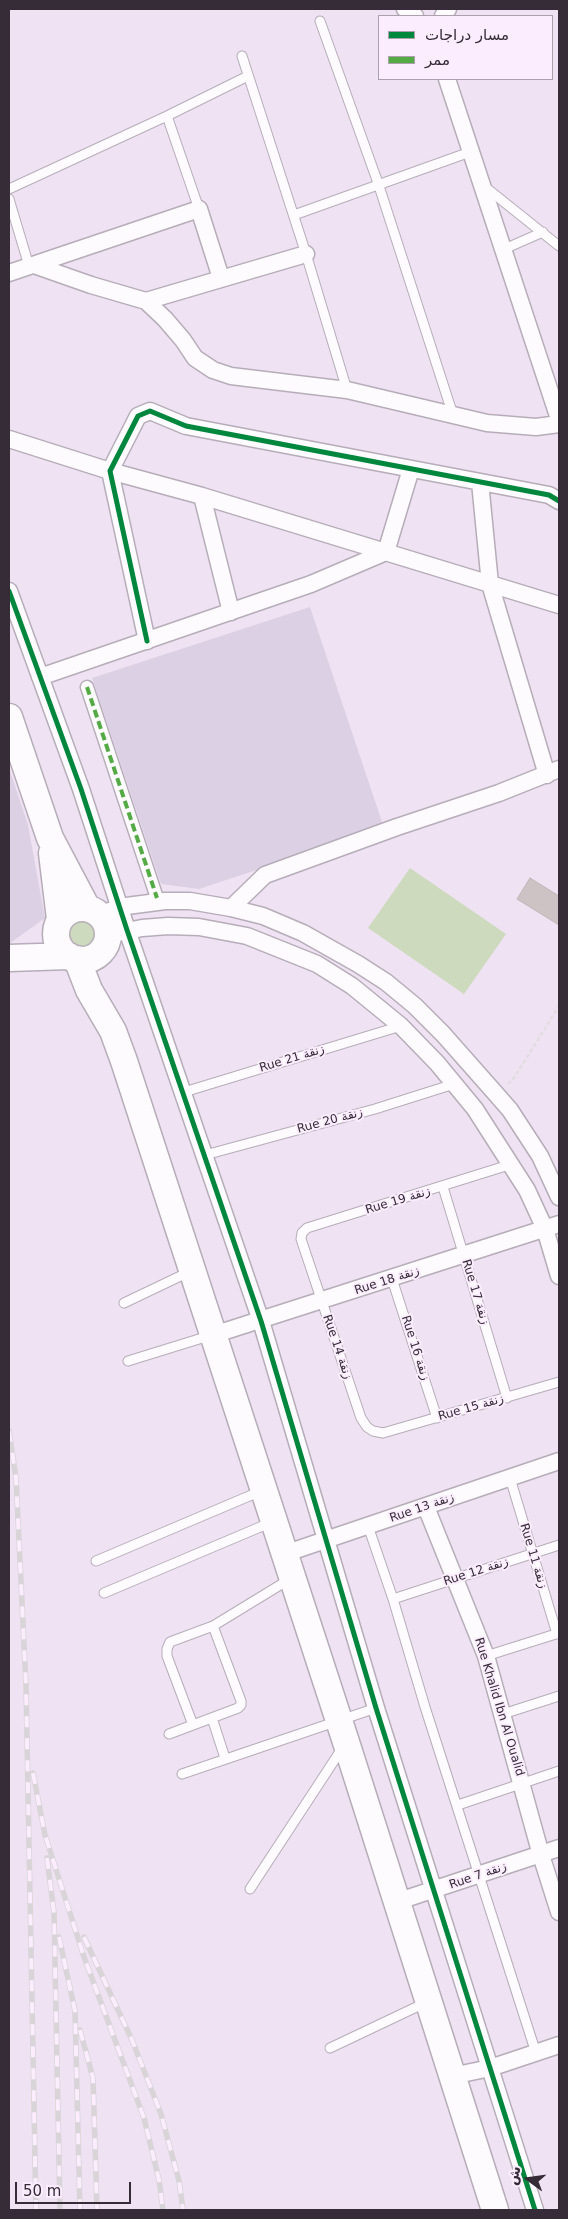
<!DOCTYPE html>
<html>
<head>
<meta charset="utf-8">
<style>
  body { margin:0 }
  #map { position:relative; width:568px; height:2219px; overflow:hidden; background:#efe2f2; font-family:"DejaVu Sans",Cairo,sans-serif }
  canvas { display:block }
  .frame { position:absolute; inset:0; border:10px solid #352c37; pointer-events:none }
  .legend { position:absolute; left:378px; top:15px; width:175px; height:65px; box-sizing:border-box; background:#fbedfe; border:1px solid #aca0ae; margin:0; padding:6px 9px; list-style:none; font-size:15px; color:#352c37 }
  .legend li { display:flex; align-items:center; gap:10px; height:25px }
  .legend b { width:25px; border:1px solid #aca0ae }
  .north { position:absolute; left:503px; top:2154px; width:50px; height:50px; -webkit-text-stroke:4px #fbedfe; paint-order:stroke; rotate:284deg; font-size:14px; font-weight:700; line-height:20px; text-align:center; color:#352c37 }
  .north::after { content:''; display:block; margin:auto; width:18px; height:22px; background:#352c37; clip-path:polygon(50% 0,100% 100%,50% 72%,0 100%) }
  .scale { position:absolute; left:15px; top:2182px; width:116px; height:22px; box-sizing:border-box; border:2px solid #352c37; border-top:0; padding-left:6px; font-size:15px; line-height:18px; white-space:nowrap; color:#352c37; -webkit-text-stroke:4px #fbedfe; paint-order:stroke }
</style>
</head>
<body>
<div id="map">
<canvas width="568" height="2219"></canvas>
<div class="frame"></div>
<ul class="legend">
<li><b style="height:6px;background:#00873e"></b>مسار دراجات</li>
<li><b style="height:6px;background:#54ab45"></b>ممر</li>
</ul>
<div class="north">ش</div>
<div class="scale">50 m</div>
</div>
<script>
const context = document.querySelector('canvas').getContext('2d');
context.lineJoin = 'round';
function fillPath(path, color) {
  context.fillStyle = color;
  context.fill(path, 'evenodd');
}
function shape(rows) {
  const path = new Path2D();
  for (const r of rows) {
    if (r.length === 3) {
      path.moveTo(r[0] + r[2], r[1]);
      path.arc(r[0], r[1], r[2], 0, 2 * Math.PI);
      continue;
    }
    path.moveTo(r[0], r[1]);
    for (let i = 2; i < r.length; i += 2) path.lineTo(r[i], r[i + 1]);
  }
  return path;
}
function trace(path, color, width, dash) {
  context.strokeStyle = color;
  context.lineWidth = width;
  context.lineCap = dash ? 'butt' : 'round';
  context.setLineDash(dash || []);
  context.stroke(path);
}
function drawText(font, color, halo, rows, align = 'center') {
  context.font = font + ' "DejaVu Sans",Cairo,sans-serif';
  context.lineWidth = 4;
  context.setLineDash([]);
  context.textBaseline = 'middle';
  context.strokeStyle = halo;
  context.fillStyle = color;
  for (const [text, x, y, turn = 0] of rows) {
    context.save();
    context.translate(x, y);
    context.rotate((+turn || 0) * Math.PI / 180);
    context.textAlign = isNaN(turn) ? turn : align;
    if (halo) context.strokeText(text, 0, 0);
    context.fillText(text, 0, 0);
    context.restore();
  }
}
const education = shape([
  [310,607,384,828,199,889,161,884,92,678],
  [9,768,28,825,45,918,9,944]
]);
const green = shape([
  [410,868,506,934,464,994,368,928],
  [82,933,19]
]);
const building = shape([
  [530,878,559,896,559,925,517,899,530,878]
]);
const path = shape([
  [508,1084,514,1078,559,1006]
]);
const service = shape([
  [320,21,378,183,453,415],
  [242,56,306,254,347,390],
  [167,116,199,209],
  [484,186,559,246],
  [9,189,167,116,248,76],
  [9,199,29,266],
  [294,215,470,152],
  [502,250,543,232],
  [184,1092,401,1026],
  [205,1155,375,1109,454,1084],
  [512,1164,307,1228,302,1233,301,1239,361,1418,367,1427,373,1431,383,1433,559,1382],
  [443,1187,507,1398],
  [392,1279,437,1418],
  [124,1303,191,1271],
  [128,1361,212,1335],
  [510,1478,557,1634],
  [368,1526,393,1599,425,1707,536,2053],
  [96,1561,261,1491],
  [104,1593,272,1522],
  [393,1599,559,1545],
  [486,1656,559,1633],
  [503,1714,559,1696],
  [212,1718,225,1758],
  [193,1725,167,1656,167,1649,170,1642,213,1626,290,1579],
  [169,1734,238,1708,241,1705,241,1701,213,1626],
  [182,1774,376,1708],
  [458,1805,559,1771],
  [250,1889,343,1747],
  [330,2048,427,2002]
]);
const pedestrian = shape([
  [87,687,157,898]
]);
const minor = shape([
  [405,9,415,16],
  [443,16,448,9],
  [447,79,559,419],
  [34,265,91,285,146,301,165,319,183,340,195,358,213,370,231,376,347,390,487,423,536,427,559,424],
  [9,273,199,209,221,278],
  [146,301,306,254],
  [9,439,110,471,202,496,559,605],
  [480,482,490,584,547,775],
  [202,496,231,612],
  [9,591,81,789,127,930,261,1321,376,1708,535,2210],
  [147,641,110,471,138,416,150,411,186,426,549,495,559,501],
  [40,677,311,584,386,552,411,469],
  [231,908,265,875,397,827,499,793,559,769],
  [100,915,119,907,165,901,190,901,231,908,263,916,303,933,358,964,386,982,415,1006,443,1034,496,1094,510,1110,540,1156,559,1197],
  [108,935,142,928,168,926,199,927,247,936,317,964,352,986,401,1026,437,1063,475,1109,527,1190,545,1229,559,1276],
  [213,1335,559,1224],
  [426,1507,486,1656,541,1855,559,1912],
  [284,1554,559,1461],
  [396,1902,559,1848],
  [452,2076,490,2068,559,2045]
]);
const primary = shape([
  [9,717,50,838,87,908],
  [52,853,60,919],
  [82,934,26],
  [9,958,69,956],
  [77,959,89,990,113,1031,124,1061,346,1742,495,2210]
]);
const rail = shape([
  [9,1431,16,1478,26,1686,36,2210],
  [33,1773,45,1835,84,1957,144,2118,159,2180,163,2210],
  [47,1858,54,1913,60,2210],
  [59,1937,75,2011,80,2210],
  [84,1937,132,2040,161,2114,179,2181,183,2210],
  [80,2030,93,2078,97,2210]
]);
const quiet = shape([
  [87,687,157,898]
]);
const cycleway = shape([
  [9,591,81,789,127,930,261,1321,376,1708,535,2210],
  [147,641,110,471,138,416,150,411,186,426,549,495,559,501]
]);
const streetNames = [
  ["Rue 21 زنقة",292,1059,-17],
  ["Rue 20 زنقة",330,1121,-15],
  ["Rue 19 زنقة",398,1201,-17],
  ["Rue 18 زنقة",387,1281,-18],
  ["Rue 17 زنقة",475,1292,73],
  ["Rue 14 زنقة",337,1347,71],
  ["Rue 16 زنقة",415,1348,72],
  ["Rue 15 زنقة",471,1408,-16],
  ["Rue 13 زنقة",422,1508,-19],
  ["Rue 11 زنقة",533,1556,73],
  ["Rue 12 زنقة",476,1572,-18],
  ["Rue Khalid Ibn Al Oualid",499,1707,73],
  ["Rue 7 زنقة",478,1876,-19]
];
fillPath(education, '#dcd1e4');
fillPath(green, '#cddabd');
fillPath(building, '#cdc3c5');
trace(building, '#bfb5b7', 1);
trace(service, '#b6adb9', 11);
trace(pedestrian, '#b6adb9', 15);
trace(minor, '#b6adb9', 19);
trace(primary, '#b6adb9', 29);
trace(path, '#e1dde1', 2.5, [4, 2.5]);
trace(service, '#fdfbfd', 9);
trace(pedestrian, '#fdfbfd', 12);
trace(minor, '#fdfbfd', 16);
trace(primary, '#fdfbfd', 26);
trace(rail, '#d8d4d8', 5.5);
trace(rail, '#fbedfe', 4, [11]);
trace(quiet, '#54ab45', 4, [8, 4]);
trace(cycleway, '#00873e', 5);
drawText('12px', '#352c37', '#fbedfe', streetNames);
</script>
</body>
</html>
